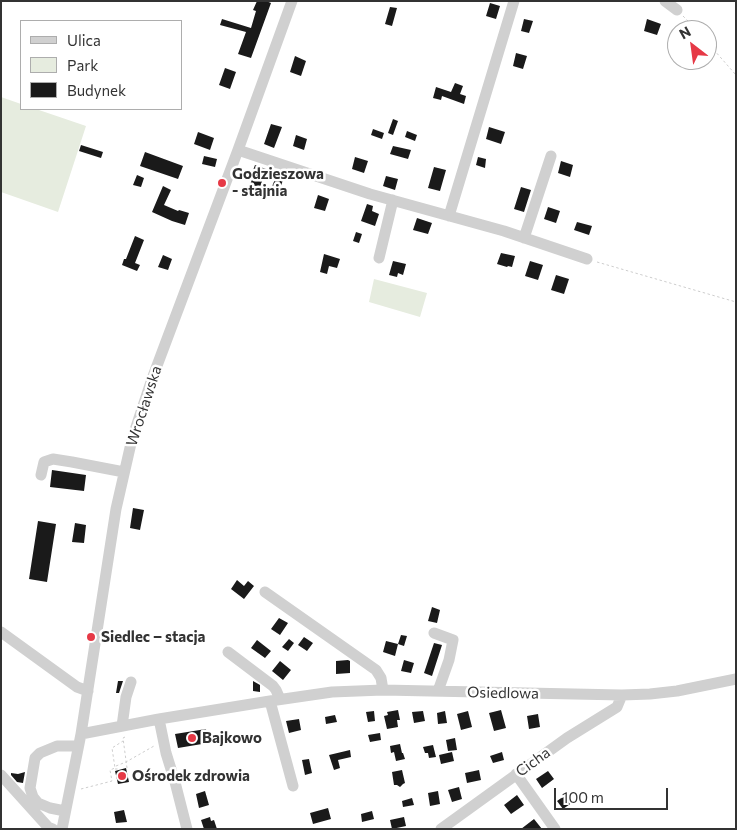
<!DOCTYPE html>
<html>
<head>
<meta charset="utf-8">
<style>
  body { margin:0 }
  #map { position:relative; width:737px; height:830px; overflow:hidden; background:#fff; font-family:Commissioner,sans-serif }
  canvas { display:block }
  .frame { position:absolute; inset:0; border:2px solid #333; pointer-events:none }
  .legend { position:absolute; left:20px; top:20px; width:162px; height:90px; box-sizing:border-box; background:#fff; border:1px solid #adadad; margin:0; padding:6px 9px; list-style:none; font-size:15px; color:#333 }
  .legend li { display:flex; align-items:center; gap:10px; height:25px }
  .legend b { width:25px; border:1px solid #adadad }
  .north { position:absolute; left:667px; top:20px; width:50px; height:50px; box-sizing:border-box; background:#fff; border:1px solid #adadad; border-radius:50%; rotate:330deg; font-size:14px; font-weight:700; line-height:20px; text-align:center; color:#333 }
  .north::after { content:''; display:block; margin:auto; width:18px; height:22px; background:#e63946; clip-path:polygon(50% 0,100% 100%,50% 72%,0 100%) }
  .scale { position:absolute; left:554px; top:788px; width:114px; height:22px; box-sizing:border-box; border:2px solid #333; border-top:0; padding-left:6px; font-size:15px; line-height:18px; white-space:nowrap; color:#333; -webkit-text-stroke:4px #fff; paint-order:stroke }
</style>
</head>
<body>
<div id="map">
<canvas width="737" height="830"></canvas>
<div class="frame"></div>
<ul class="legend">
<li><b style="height:6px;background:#d0d0d0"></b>Ulica</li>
<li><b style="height:14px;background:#e6ecdf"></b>Park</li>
<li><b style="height:14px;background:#1a1a1a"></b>Budynek</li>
</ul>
<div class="north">N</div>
<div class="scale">100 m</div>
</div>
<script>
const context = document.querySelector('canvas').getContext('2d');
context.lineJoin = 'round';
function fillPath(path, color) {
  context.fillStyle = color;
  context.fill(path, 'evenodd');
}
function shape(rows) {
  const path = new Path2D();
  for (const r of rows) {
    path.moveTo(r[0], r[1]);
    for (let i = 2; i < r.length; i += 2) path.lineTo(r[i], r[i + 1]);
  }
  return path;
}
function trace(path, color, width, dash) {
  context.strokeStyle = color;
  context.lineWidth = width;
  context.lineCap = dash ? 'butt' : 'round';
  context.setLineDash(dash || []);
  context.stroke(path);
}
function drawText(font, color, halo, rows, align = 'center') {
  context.font = font + ' Commissioner,sans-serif';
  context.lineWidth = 5;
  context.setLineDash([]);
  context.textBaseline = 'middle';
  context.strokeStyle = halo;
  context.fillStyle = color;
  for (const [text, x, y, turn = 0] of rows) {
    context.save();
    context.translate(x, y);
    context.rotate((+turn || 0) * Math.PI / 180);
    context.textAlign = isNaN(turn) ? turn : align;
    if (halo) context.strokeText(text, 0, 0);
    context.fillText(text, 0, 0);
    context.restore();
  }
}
const green = shape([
  [1,97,21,104,21,109,36,109,86,126,58,212,1,192],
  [374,279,427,293,420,317,369,302]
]);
const building = shape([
  [257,1,266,1,271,3,251,58,238,54,246,32,220,25,222,19,251,28,256,11,253,10],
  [490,3,500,6,496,19,486,16],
  [390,7,397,8,392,26,385,24],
  [524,19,533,21,529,33,521,31],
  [647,19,661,24,657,35,644,31],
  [516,53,527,56,523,69,513,66],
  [295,56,306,61,301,76,290,72],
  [225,68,236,72,230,89,219,85],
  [455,83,463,86,460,94,466,96,464,104,442,96,441,100,433,98,436,87,451,92],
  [393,119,398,121,393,135,388,133],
  [271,124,282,127,274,148,264,144],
  [489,127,505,132,501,144,486,139],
  [373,129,384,133,382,139,371,135],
  [407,131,417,135,415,141,405,137],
  [198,132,214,138,210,150,194,144],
  [296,135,307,139,304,150,293,146],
  [81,145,103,152,101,158,79,151],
  [393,146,411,150,408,159,390,154],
  [145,152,183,166,178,179,140,166],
  [204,156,217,159,215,167,202,164],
  [355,157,368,161,364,173,352,169],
  [478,157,486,159,485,168,476,165],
  [561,161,573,165,570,177,558,173],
  [255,165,266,169,257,197,247,193,254,174,252,173],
  [434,167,446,170,440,191,428,188],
  [137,175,144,178,141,187,133,185],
  [386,176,398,179,395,190,383,186],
  [276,177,283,180,278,194,270,191],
  [163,186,171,190,164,205,178,211,179,210,189,213,185,225,172,221,152,212],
  [521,187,531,190,524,212,514,209],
  [318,195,329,199,325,211,314,208],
  [367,204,373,206,372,211,379,214,375,226,361,221],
  [548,207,560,211,556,223,544,219],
  [417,218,432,223,428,234,413,230],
  [577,222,592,226,589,235,574,230],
  [356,232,362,234,359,243,353,241],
  [135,236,144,240,135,263,140,265,137,271,122,265,124,259,126,259],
  [501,253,515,256,512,267,508,266,507,267,497,264],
  [324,254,340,259,337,268,329,266,327,274,320,272],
  [163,255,172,259,168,270,158,267],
  [393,261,406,264,403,275,398,273,397,277,389,275],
  [530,261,543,265,538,280,525,276],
  [556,275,569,279,564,294,551,290],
  [52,470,86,475,84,491,50,487],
  [133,508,144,510,140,530,130,528],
  [38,521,56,524,47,582,29,579],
  [75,523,86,525,84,543,72,542],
  [237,580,244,586,248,581,254,586,244,599,231,589],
  [432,607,440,610,437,623,428,621],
  [279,618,288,623,280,635,271,629],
  [401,635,407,636,404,646,398,644],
  [304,637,313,643,307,651,298,645],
  [289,639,294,643,288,651,282,647],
  [257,640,271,651,265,658,251,648],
  [386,641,398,644,395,656,383,652],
  [434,643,442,645,432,676,424,673],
  [348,660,350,661,350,673,336,674,336,661],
  [404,660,414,663,411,673,401,671],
  [280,661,291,670,283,680,272,671],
  [118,681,123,681,119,693,116,693],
  [253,681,260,685,260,692,253,691],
  [398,710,400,720,397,720,398,727,387,729,384,716,388,715,387,712],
  [501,710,506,728,494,731,489,713],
  [374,711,375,721,368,722,366,712],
  [423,711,425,721,414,723,412,712],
  [445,711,447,723,438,724,437,713],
  [468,711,472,727,461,730,457,714],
  [538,714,540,727,529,729,527,716],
  [335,715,337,722,326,724,325,717],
  [299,719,301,730,289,733,286,721],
  [206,729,208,743,178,748,175,734],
  [380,733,381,740,370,742,368,735],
  [455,738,457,750,448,751,446,740],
  [400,744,402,753,403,753,405,759,396,761,394,752,391,753,390,746],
  [433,745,436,757,429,758,428,753,425,753,423,747],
  [350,750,351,757,338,760,340,768,334,770,329,755],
  [452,752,454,761,441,764,439,755],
  [502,752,504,760,493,763,490,756],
  [309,759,312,773,305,775,302,760],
  [126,768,129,782,118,784,115,771],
  [402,770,405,783,403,784,400,787,397,785,394,785,392,772],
  [479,770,481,780,467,783,465,773],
  [548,771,554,779,542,788,536,779],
  [25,772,23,783,17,782,11,775,11,773,18,774],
  [459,787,462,799,452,802,448,790],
  [205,791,209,805,199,808,196,794],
  [438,791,440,804,430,806,428,793],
  [567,794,573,802,563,809,557,801],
  [517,795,524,805,511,814,504,805],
  [412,798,414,805,403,807,402,801],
  [328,808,331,819,313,824,310,813],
  [124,810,127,822,116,823,114,812],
  [372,811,374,819,362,822,361,814],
  [210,817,211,821,214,820,217,829,204,829,201,820],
  [404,817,406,826,392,829,390,820],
  [534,819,542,829,521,829]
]);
const path = shape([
  [683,16,697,30],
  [707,42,736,75],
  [597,262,736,302],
  [116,766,126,762,154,746],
  [127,768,123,738,127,736],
  [115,769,119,769,119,770],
  [81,789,112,781,110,770,115,768,112,748,123,741]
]);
const minor = shape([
  [665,1,677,10],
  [238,150,370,194,504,231,587,259],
  [449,216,514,1],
  [524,238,551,156],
  [379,258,393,200],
  [41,475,44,462,53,459,72,462,124,472],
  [265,592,376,670,381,678,383,690],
  [1,632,77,687,88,691],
  [434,633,453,640,449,660,438,691],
  [228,652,273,686,276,690,280,699],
  [270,701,293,786],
  [159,719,166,753,175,782,187,829],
  [122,726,126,697,131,682],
  [81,734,159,719,270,701,332,692,383,690,622,695,650,694,677,691,736,679],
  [516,774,555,829],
  [1,775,48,827,53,829],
  [65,811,50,808,38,803,33,797,30,788,35,758,40,753,57,746,78,746],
  [62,829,81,734,116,509,132,439,152,379,238,150,292,1],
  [441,829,567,738,617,707,622,695]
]);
const markers = [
  [222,183,5,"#e63946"],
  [91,637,5,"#e63946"],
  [192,738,5,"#e63946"],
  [122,776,5,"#e63946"]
];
const poiNames = [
  ["Godzieszowa",232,174],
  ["- stajnia",232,191],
  ["Siedlec – stacja",101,637],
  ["Bajkowo",202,738],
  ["Ośrodek zdrowia",132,776]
];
const streetNames = [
  ["Wrocławska",144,406,-72],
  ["Osiedlowa",503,693,1],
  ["Cicha",533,762,-36]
];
fillPath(green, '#e6ecdf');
fillPath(building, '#1a1a1a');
trace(path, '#cdcdcd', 1, [2.5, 2.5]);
trace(minor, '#d0d0d0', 11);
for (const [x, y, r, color] of markers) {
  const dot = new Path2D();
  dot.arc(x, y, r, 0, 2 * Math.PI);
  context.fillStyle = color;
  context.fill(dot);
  trace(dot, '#fff', 2);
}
drawText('bold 15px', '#333', '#fff', poiNames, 'left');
drawText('15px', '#333', '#fff', streetNames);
</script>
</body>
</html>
